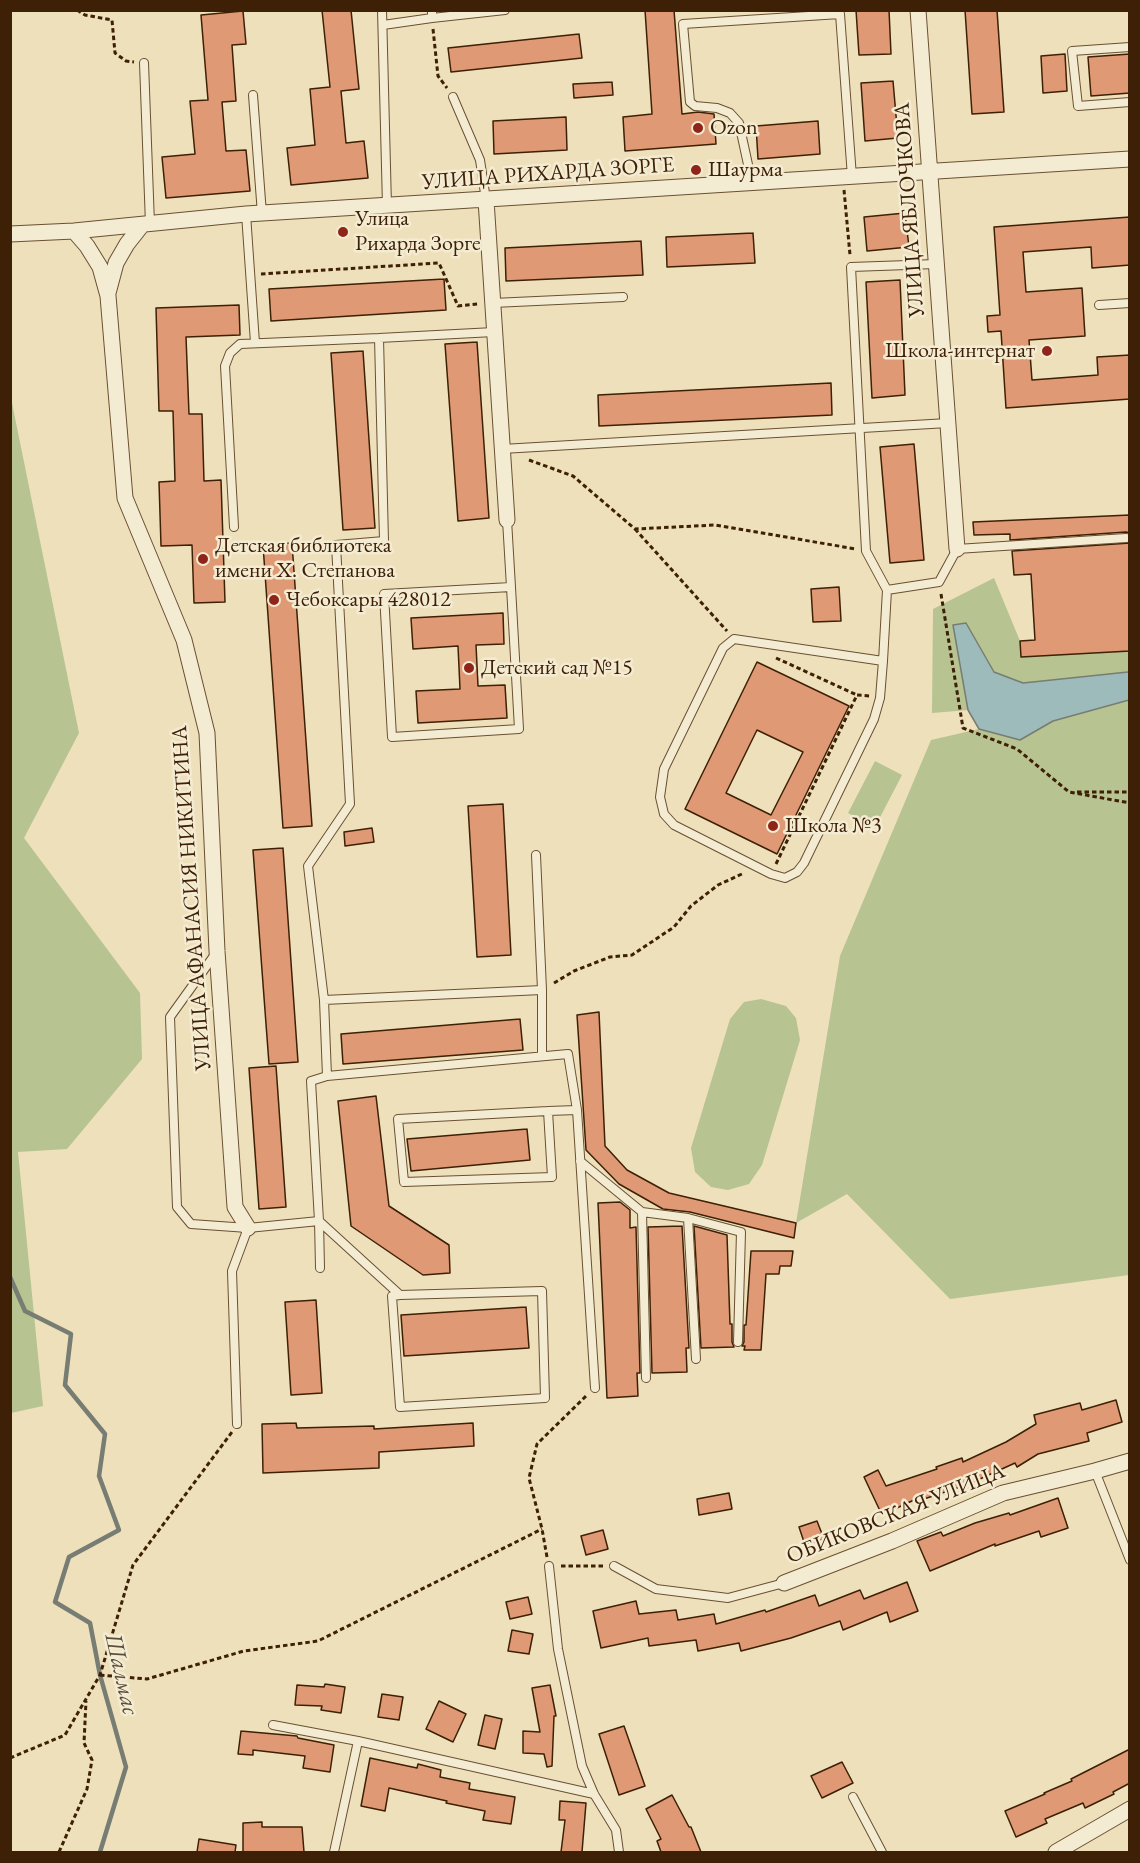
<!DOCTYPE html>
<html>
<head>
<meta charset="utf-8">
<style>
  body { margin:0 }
  #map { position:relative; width:1140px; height:1863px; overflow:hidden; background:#eee0bb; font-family:"EB Garamond",serif }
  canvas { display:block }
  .frame { position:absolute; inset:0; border:12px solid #3d2005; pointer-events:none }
</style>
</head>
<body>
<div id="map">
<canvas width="1140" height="1863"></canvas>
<div class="frame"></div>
</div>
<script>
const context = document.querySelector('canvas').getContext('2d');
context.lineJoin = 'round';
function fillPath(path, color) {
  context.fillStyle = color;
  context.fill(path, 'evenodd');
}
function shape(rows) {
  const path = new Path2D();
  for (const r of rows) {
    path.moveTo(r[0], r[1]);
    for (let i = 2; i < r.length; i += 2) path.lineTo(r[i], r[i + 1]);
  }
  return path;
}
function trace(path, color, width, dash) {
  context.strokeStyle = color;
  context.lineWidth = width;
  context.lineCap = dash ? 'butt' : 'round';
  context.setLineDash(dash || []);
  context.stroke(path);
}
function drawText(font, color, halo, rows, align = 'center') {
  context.font = font + ' "EB Garamond",serif';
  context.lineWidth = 5;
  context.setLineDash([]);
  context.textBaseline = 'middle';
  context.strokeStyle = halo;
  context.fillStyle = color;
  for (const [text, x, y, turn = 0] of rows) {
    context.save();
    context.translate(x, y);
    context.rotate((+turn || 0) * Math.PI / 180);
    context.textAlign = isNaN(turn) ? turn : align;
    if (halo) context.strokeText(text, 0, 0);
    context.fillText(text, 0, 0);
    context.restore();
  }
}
const green = shape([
  [11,398,79,733,24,838,140,993,142,1059,67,1149,18,1152,43,1406,11,1413],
  [994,578,1020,641,1022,657,1129,651,1129,670,1128,672,1023,683,994,672,966,623,953,625,968,710,932,713,933,609],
  [1129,700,1129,1275,950,1299,847,1194,796,1223,840,956,931,740,979,729,1020,740,1053,721],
  [875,761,902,775,875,827,848,813],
  [761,999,786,1006,796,1018,800,1040,762,1165,749,1184,728,1190,711,1187,695,1172,691,1148,730,1019,744,1002]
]);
const water = shape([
  [966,623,994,672,1023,683,1128,672,1129,670,1129,700,1053,721,1020,740,979,729,968,710,953,625,966,623]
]);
const stream = shape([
  [10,1277,25,1311,71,1334,65,1385,105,1434,99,1476,119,1530,69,1557,55,1602,90,1623,100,1675,126,1767,100,1852]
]);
const building = shape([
  [322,10,351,10,359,89,341,91,346,143,364,141,368,178,291,185,287,148,315,145,310,89,330,87,322,10],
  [645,10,674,10,682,114,698,112,714,114,716,144,625,151,623,117,652,114,645,10],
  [856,10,889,10,891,54,859,55,856,10],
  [965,10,997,10,1004,112,972,114,965,10],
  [243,11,246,44,232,45,236,101,222,102,226,151,246,150,250,191,166,198,162,157,195,154,190,101,208,100,201,15,243,11],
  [579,34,582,58,451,72,448,48,579,34],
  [1065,54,1067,91,1043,93,1041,56,1065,54],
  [1130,54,1130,93,1091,96,1088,57,1130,54],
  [893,81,898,138,865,141,861,83,893,81],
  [612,82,613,95,574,98,573,84,612,82],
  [566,117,567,150,494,154,493,121,566,117],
  [818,121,820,154,758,159,756,126,818,121],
  [905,213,909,247,867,251,864,217,905,213],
  [1130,217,1130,265,1092,268,1091,247,1023,252,1026,292,1082,288,1085,336,1029,340,1032,380,1098,375,1097,357,1130,355,1130,399,1006,408,1001,331,988,332,987,316,1000,315,994,227,1130,217],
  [753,233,755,263,667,267,666,237,753,233],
  [641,241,643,275,506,281,505,248,641,241],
  [444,279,446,310,271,321,269,289,444,279],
  [900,280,905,395,872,398,866,282,900,280],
  [239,305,240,335,186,337,189,414,202,414,204,481,221,480,225,602,194,603,192,545,161,546,159,482,175,481,173,411,159,411,156,308,239,305],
  [477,342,489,518,458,521,445,344,477,342],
  [363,351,375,528,343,530,331,353,363,351],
  [831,383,832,415,599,426,598,395,831,383],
  [914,444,924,560,890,563,880,447,914,444],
  [1130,515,1130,533,1126,532,1010,540,1010,534,974,535,973,522,1130,515],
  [292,543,312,826,283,828,263,545,292,543],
  [1130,543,1130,651,1021,657,1020,641,1035,640,1031,574,1014,575,1012,551,1130,543],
  [839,587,841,621,813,622,811,589,839,587],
  [503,613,504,644,476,645,478,686,505,685,507,718,418,723,416,691,460,689,458,646,413,649,411,618,503,613],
  [757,662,849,706,777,854,685,809,757,662],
  [757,730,803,752,771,815,726,793,757,730],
  [503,804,511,955,477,957,468,806,503,804],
  [372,828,374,842,345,846,344,832,372,828],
  [283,848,298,1062,269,1064,253,850,283,848],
  [599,1012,605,1146,627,1170,669,1193,796,1223,794,1238,690,1212,663,1209,619,1184,586,1150,577,1015,599,1012],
  [520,1019,523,1050,343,1064,341,1034,520,1019],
  [276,1066,286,1207,259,1209,249,1068,276,1066],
  [376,1096,389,1206,449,1245,450,1273,423,1275,351,1226,338,1101,376,1096],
  [527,1129,530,1160,411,1171,407,1139,527,1129],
  [620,1202,630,1210,630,1228,636,1227,640,1373,637,1373,638,1396,607,1398,598,1203,620,1202],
  [682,1226,689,1348,686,1348,687,1372,652,1373,648,1227,682,1226],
  [694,1226,727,1235,730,1324,732,1324,732,1342,734,1347,701,1348,694,1226],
  [751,1251,793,1251,791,1266,780,1266,779,1274,766,1274,761,1350,744,1350,745,1346,742,1346,744,1342,744,1325,746,1325,751,1251],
  [316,1300,322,1393,291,1395,285,1302,316,1300],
  [526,1307,529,1348,404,1356,401,1315,526,1307],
  [1116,1400,1122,1422,1087,1433,1089,1441,1038,1454,1017,1467,1015,1463,969,1484,915,1502,914,1500,882,1515,864,1477,878,1470,886,1486,937,1469,936,1467,962,1458,963,1462,1006,1442,1036,1424,1034,1415,1080,1403,1082,1410,1116,1400],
  [296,1423,297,1428,374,1426,374,1429,473,1423,474,1446,379,1452,379,1468,263,1473,262,1424,296,1423],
  [729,1493,732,1509,699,1515,697,1499,729,1493],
  [1058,1498,1068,1528,1041,1537,1039,1531,995,1546,995,1544,930,1571,917,1541,941,1532,943,1536,975,1523,1009,1513,1010,1515,1058,1498],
  [817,1521,824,1539,805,1545,799,1527,817,1521],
  [603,1530,608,1549,586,1555,581,1536,603,1530],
  [907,1582,918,1611,890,1622,887,1612,843,1630,840,1621,791,1638,741,1651,739,1643,698,1651,696,1640,649,1646,648,1638,601,1648,593,1611,636,1601,639,1614,676,1610,678,1620,714,1614,716,1624,765,1610,766,1612,815,1595,819,1606,860,1590,864,1599,907,1582],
  [528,1597,532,1614,510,1619,506,1602,528,1597],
  [512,1630,533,1634,529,1654,508,1651,512,1630],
  [325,1684,345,1687,341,1713,321,1710,322,1706,295,1705,297,1685,324,1687,325,1684],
  [550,1685,556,1716,554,1716,552,1766,547,1767,544,1754,523,1753,523,1731,540,1732,532,1688,550,1685],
  [382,1694,403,1697,399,1720,378,1717,382,1694],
  [439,1701,466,1714,453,1742,426,1729,439,1701],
  [485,1715,502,1719,495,1749,478,1745,485,1715],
  [624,1726,645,1786,619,1795,599,1734,624,1726],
  [241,1731,297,1736,298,1738,334,1745,330,1772,303,1768,305,1756,253,1750,253,1755,238,1754,241,1731],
  [1130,1749,1130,1783,1113,1792,1114,1794,1085,1808,1083,1803,1045,1819,1047,1823,1016,1837,1005,1811,1045,1794,1044,1793,1072,1781,1071,1779,1130,1749],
  [370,1758,417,1768,418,1764,441,1770,440,1777,470,1783,469,1789,515,1797,511,1824,483,1820,485,1811,446,1803,447,1801,389,1788,385,1811,361,1806,370,1758],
  [842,1762,853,1783,822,1798,811,1776,842,1762],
  [672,1795,689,1827,691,1827,701,1852,661,1852,657,1841,661,1839,646,1809,672,1795],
  [560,1801,586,1803,582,1852,561,1852,565,1820,559,1820,560,1801],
  [262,1822,262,1827,302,1827,304,1852,243,1852,243,1823,262,1822],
  [199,1839,236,1845,235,1852,197,1852,199,1839]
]);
const path = shape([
  [77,10,85,15,112,20,115,53,126,61,134,62],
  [433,29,438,76,447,88],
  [844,190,850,255],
  [261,274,439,263,458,306,478,304],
  [529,460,573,476,635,529,715,525,856,549],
  [635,529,727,631],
  [941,594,963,728,1017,749,1069,792,1130,803],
  [776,658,857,695],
  [1077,792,1130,792],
  [776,864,857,695,870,696],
  [554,983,574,971,610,957,632,955,674,927,691,906,718,885,744,873],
  [547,1557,542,1529,529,1478,537,1444,587,1395],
  [561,1566,603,1566],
  [100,1675,147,1679,244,1651,318,1641,542,1529],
  [10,1758,65,1735,100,1675,133,1565,232,1432],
  [59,1852,87,1789,92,1760,84,1743,86,1701]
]);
const lane = shape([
  [382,10,387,206],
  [432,18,505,10],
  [383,25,432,18,432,10],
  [1130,47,1072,51,1078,106,1130,102],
  [144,63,150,224],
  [253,95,262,214],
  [453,97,480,160,486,200],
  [752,183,739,123,730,113,717,108,695,106,690,102,683,24,840,14,852,177],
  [246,214,255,343],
  [493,303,623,297],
  [1099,305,1130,303],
  [502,449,948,423],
  [507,520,511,587,519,729,392,737,384,594,511,587],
  [234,527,225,366,230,353,240,344,379,338],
  [887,590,866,551,851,267,936,264],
  [883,661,880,698,874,719,804,863,797,872,785,878,771,874,674,825,664,814,660,797,664,769,723,648,734,639,883,661,887,590,939,582,957,549,1126,538],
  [536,855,542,990,542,1056],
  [216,953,170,1017,177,1207,191,1224,248,1228,319,1221,311,1081,327,1076,324,1000,308,866,350,804,336,545,384,541,379,338,494,332],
  [324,1000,542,990],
  [327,1076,568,1054,577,1110,595,1388],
  [548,1111,552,1177,404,1182,398,1119,548,1111,577,1110],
  [580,1161,642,1212,646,1378],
  [642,1212,688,1218,696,1359],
  [688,1218,741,1232,738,1342],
  [319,1221,400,1295,542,1291,545,1398,400,1407,392,1296,400,1295],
  [319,1221,320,1268],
  [237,1424,232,1271,248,1228],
  [1095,1471,1130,1560],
  [549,1566,558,1649,582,1766,594,1794,616,1830,619,1852],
  [614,1566,656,1589,728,1598,784,1583],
  [273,1725,358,1741,594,1794],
  [853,1797,882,1852],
  [334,1852,358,1741]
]);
const street = shape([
  [918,10,957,549],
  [486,200,507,520],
  [74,231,87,246,100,267,108,296,125,498,184,640,207,733,217,951,235,1207,248,1228],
  [10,234,74,231,246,214,1130,159],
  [108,293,116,263,127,244,142,225],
  [784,1583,892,1541,1003,1493,1095,1471,1130,1461],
  [1056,1852,1130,1809]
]);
const markers = [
  [698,128,6,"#8f2418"],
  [696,170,6,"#8f2418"],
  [343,232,6,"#8f2418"],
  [1047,351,6,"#8f2418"],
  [203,559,6,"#8f2418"],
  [274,600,6,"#8f2418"],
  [469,668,6,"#8f2418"],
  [773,826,6,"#8f2418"]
];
const poiNames = [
  ["Ozon",710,128],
  ["Шаурма",708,170],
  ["Улица",355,219],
  ["Рихарда Зорге",355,244],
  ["Школа-интернат",1035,351,"right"],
  ["Детская библиотека",215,546],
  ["имени Х. Степанова",215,571],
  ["Чебоксары 428012",286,600],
  ["Детский сад №15",481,668],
  ["Школа №3",785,826]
];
const streetNames = [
  ["УЛИЦА РИХАРДА ЗОРГЕ",548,174,-4],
  ["УЛИЦА ЯБЛОЧКОВА",910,210,-94],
  ["УЛИЦА АФАНАСИЯ НИКИТИНА",192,898,-94],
  ["ОБИКОВСКАЯ УЛИЦА",896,1514,-22]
];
const waterNames = [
  ["Шалмас",121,1674,77]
];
fillPath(green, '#b7c391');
fillPath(water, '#9dbbba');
trace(water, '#777d72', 1.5);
trace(stream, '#777d72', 4.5);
fillPath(building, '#e09975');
trace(building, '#3d2005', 1.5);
trace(lane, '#695032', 10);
trace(street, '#695032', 17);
trace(path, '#3d2005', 3, [4.5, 3]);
trace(lane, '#f4ebd3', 8);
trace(street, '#f4ebd3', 15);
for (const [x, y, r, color] of markers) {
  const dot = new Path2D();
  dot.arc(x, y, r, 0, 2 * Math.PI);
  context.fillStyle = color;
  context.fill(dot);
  trace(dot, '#f4ebd3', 2);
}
drawText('22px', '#3d2005', '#f4ebd3', poiNames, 'left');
drawText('22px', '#3d2005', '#f4ebd3', streetNames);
drawText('italic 24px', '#5a4e3b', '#f4ebd3', waterNames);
</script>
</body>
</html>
